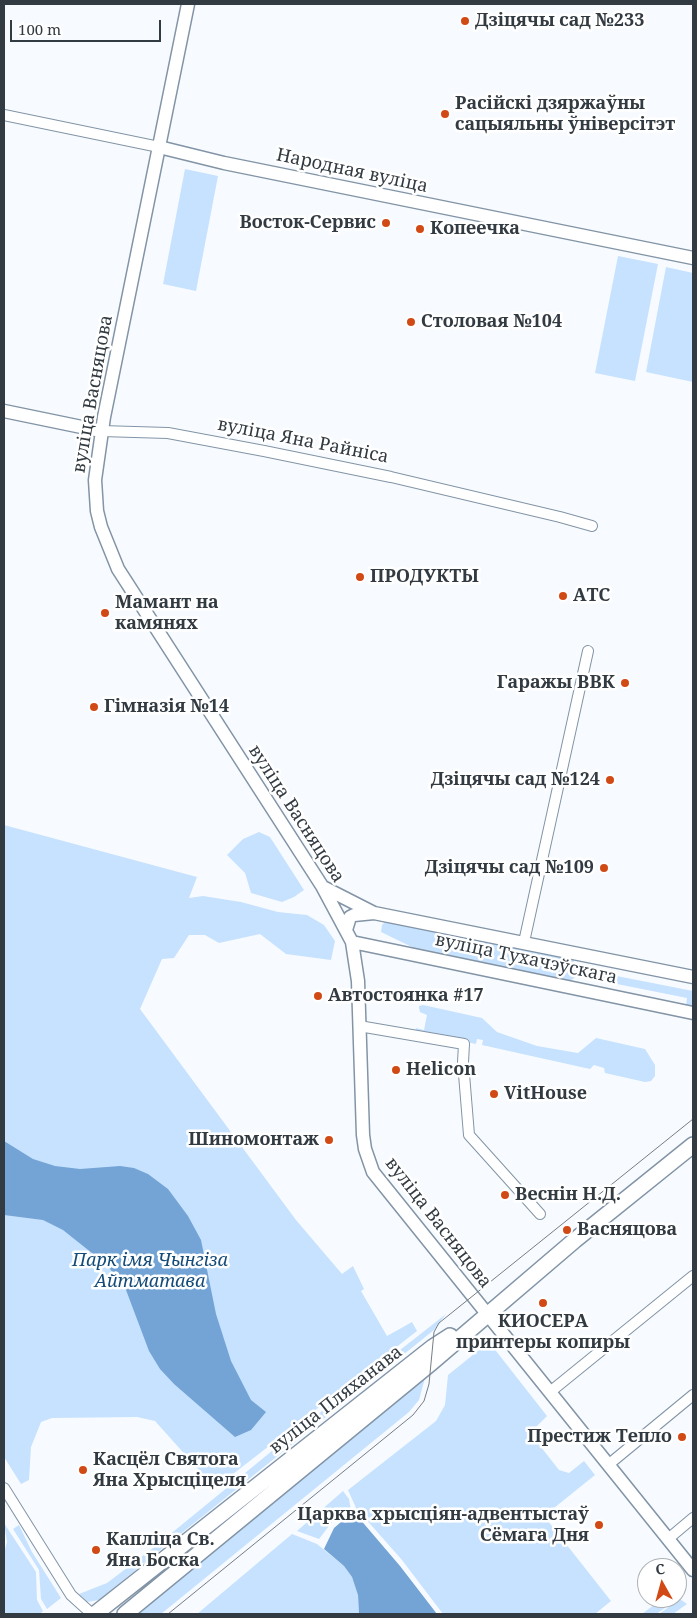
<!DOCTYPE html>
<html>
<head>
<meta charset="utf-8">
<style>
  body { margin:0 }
  #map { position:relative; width:697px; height:1618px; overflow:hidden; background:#f7fbff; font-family:"Noto Serif",serif }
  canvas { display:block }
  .frame { position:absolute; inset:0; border:5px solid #333b42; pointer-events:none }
  .north { position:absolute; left:637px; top:1558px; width:50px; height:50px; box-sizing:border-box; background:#fff; border:1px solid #adb1b3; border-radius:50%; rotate:353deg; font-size:14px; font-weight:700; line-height:20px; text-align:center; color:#333b42 }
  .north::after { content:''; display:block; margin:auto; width:18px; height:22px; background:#d14a15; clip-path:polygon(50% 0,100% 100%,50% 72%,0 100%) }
  .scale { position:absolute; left:10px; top:20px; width:151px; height:22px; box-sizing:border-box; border:2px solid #333b42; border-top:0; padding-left:6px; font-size:15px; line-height:18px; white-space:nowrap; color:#333b42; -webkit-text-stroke:4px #fff; paint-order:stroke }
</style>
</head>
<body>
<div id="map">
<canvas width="697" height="1618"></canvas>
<div class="frame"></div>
<div class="north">С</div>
<div class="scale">100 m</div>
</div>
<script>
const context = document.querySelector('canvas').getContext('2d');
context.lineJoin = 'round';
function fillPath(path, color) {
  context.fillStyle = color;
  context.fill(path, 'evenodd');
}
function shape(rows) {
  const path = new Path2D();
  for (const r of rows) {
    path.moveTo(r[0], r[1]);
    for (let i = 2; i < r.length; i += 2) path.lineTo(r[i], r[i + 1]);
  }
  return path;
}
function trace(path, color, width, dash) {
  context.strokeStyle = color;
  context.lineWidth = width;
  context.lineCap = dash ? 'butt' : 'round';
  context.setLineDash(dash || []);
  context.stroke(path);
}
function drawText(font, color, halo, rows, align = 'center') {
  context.font = font + ' "Noto Serif",serif';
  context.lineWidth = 5;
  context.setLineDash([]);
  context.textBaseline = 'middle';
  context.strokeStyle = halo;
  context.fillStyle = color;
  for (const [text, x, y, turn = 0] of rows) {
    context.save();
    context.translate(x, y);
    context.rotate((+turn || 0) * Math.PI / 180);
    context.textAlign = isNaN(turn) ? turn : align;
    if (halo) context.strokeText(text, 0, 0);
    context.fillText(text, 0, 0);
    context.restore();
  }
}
const green = shape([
  [185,169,218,176,196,291,163,284],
  [618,256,658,264,635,381,595,373],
  [666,267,693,273,693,382,646,372],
  [4,825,197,877,189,898,203,896,241,902,278,912,307,915,324,925,335,941,331,960,286,954,260,934,219,943,205,935,189,935,174,958,162,959,140,1009,296,1220,342,1274,353,1266,364,1289,361,1291,387,1336,412,1322,417,1331,215,1488,155,1421,137,1417,52,1418,41,1422,31,1447,29,1480,21,1484,4,1457],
  [259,832,270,837,304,890,294,897,282,902,251,893,245,873,227,855,243,839],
  [386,921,573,959,576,968,693,991,693,1006,686,1005,687,998,577,976,570,981,416,949,381,932,382,925],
  [423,1005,482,1018,497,1032,537,1046,578,1053,596,1038,645,1049,655,1065,655,1076,651,1081,645,1082,605,1073,604,1068,594,1065,590,1069,482,1045,483,1040,477,1039,476,1044,415,1032,416,1028,424,1030,427,1015,420,1012,419,1008,419,1006],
  [446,1314,434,1330,203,1516,173,1540,168,1536,289,1437],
  [489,1342,547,1416,530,1433,559,1470,569,1473,584,1461,595,1475,544,1516,611,1601,595,1614,443,1614,402,1560,356,1508,348,1490,436,1421,445,1405,448,1375],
  [425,1378,419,1400,409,1412,161,1614,137,1614],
  [343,1491,349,1499,351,1510,336,1517,319,1539,297,1531],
  [4,1523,36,1572,37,1600,43,1611,40,1614,4,1614,4,1553,7,1542],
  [19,1525,32,1552,61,1598,47,1609,41,1599,39,1570,13,1529],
  [292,1534,317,1544,344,1566,352,1577,358,1594,359,1614,197,1614],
  [161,1542,165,1546,99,1600,87,1602,79,1594,107,1583],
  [677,1592,681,1597,656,1614,642,1614,663,1598,677,1598],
  [680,1599,687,1604,673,1614,659,1614]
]);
const water = shape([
  [4,1141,33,1159,55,1166,80,1169,120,1166,134,1168,148,1174,168,1189,188,1216,201,1240,216,1314,231,1361,251,1400,266,1412,251,1430,235,1437,174,1384,160,1369,149,1351,126,1290,107,1265,63,1230,43,1220,4,1215],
  [359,1518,400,1566,437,1614,359,1614,358,1595,352,1577,344,1566,324,1549,334,1528,341,1522]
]);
const minor = shape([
  [4,115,159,147],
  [101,431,168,433,264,451,391,477,560,517,592,526],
  [524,942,588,651],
  [359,1026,464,1044,463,1062,469,1135,540,1214],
  [550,1392,693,1276],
  [608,1465,693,1395],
  [4,1488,71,1595,92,1614],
  [668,1539,693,1518]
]);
const tertiary = shape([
  [188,4,104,417,95,480,97,511,101,527,118,569,322,886,352,942,358,981,363,1135,365,1149,373,1172,693,1570],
  [159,147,224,163,693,258],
  [4,411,101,431],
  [323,887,374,913],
  [346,930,350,917,354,915,374,913,693,977],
  [352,942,693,1013]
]);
const secondary = shape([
  [95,1614,433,1347,450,1336],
  [125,1614,431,1363,575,1240,693,1145]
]);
const tram = shape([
  [168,1614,413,1415,424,1401,429,1384,434,1332,439,1323,693,1119]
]);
const markers = [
  [465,21,5,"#d14a15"],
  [445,114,5,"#d14a15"],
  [386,223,5,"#d14a15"],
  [420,229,5,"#d14a15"],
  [411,322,5,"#d14a15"],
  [360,577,5,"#d14a15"],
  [563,596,5,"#d14a15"],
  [105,613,5,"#d14a15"],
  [625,683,5,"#d14a15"],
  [94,707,5,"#d14a15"],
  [610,780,5,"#d14a15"],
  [604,868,5,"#d14a15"],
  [318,996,5,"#d14a15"],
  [396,1070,5,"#d14a15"],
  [494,1094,5,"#d14a15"],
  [329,1140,5,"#d14a15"],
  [505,1195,5,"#d14a15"],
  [567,1230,5,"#d14a15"],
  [543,1303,5,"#d14a15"],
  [682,1437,5,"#d14a15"],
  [83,1470,5,"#d14a15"],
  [599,1525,5,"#d14a15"],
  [96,1550,5,"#d14a15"]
];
const poiNames = [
  ["Дзіцячы сад №233",475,21],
  ["Расійскі дзяржаўны",455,104],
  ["сацыяльны ўніверсітэт",455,125],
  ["Восток-Сервис",376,223,"right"],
  ["Копеечка",430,229],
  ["Столовая №104",421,322],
  ["ПРОДУКТЫ",370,577],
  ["АТС",573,596],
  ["Мамант на",115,603],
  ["камянях",115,624],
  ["Гаражы ВВК",615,683,"right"],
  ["Гімназія №14",104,707],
  ["Дзіцячы сад №124",600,780,"right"],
  ["Дзіцячы сад №109",594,868,"right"],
  ["Автостоянка #17",328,996],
  ["Helicon",406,1070],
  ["VitHouse",504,1094],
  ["Шиномонтаж",319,1140,"right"],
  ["Веснін Н.Д.",515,1195],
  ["Васняцова",577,1230],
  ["КИОСЕРА",543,1322,"center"],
  ["принтеры копиры",543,1343,"center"],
  ["Престиж Тепло",672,1437,"right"],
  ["Касцёл Святога",93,1460],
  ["Яна Хрысціцеля",93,1481],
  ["Царква хрысціян-адвентыстаў",589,1515,"right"],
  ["Сёмага Дня",589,1536,"right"],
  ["Капліца Св.",106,1540],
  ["Яна Боска",106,1561]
];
const streetNames = [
  ["Народная вуліца",352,171,12],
  ["вуліца Васняцова",93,394,-80],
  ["вуліца Яна Райніса",303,441,11],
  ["вуліца Васняцова",296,814,57],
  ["вуліца Тухачэўскага",526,959,12],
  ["вуліца Васняцова",438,1223,52],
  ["вуліца Пляханава",336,1400,-38]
];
const parkNames = [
  ["Парк імя Чынгіза",150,1261],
  ["Айтматава",150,1282]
];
fillPath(green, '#c7e2fe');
fillPath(water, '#73a4d5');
trace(minor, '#8294a6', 12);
trace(tertiary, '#8294a6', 15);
trace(secondary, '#8294a6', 18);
trace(minor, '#fff', 10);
trace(tertiary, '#fff', 12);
trace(secondary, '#fff', 15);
trace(tram, '#767d83', 1);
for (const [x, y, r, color] of markers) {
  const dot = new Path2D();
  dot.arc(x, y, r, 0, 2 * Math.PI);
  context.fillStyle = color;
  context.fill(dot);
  trace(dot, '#fff', 2);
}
drawText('bold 18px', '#333b42', '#fff', poiNames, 'left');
drawText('18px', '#333b42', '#fff', streetNames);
drawText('italic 18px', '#154b78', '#fff', parkNames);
</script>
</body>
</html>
